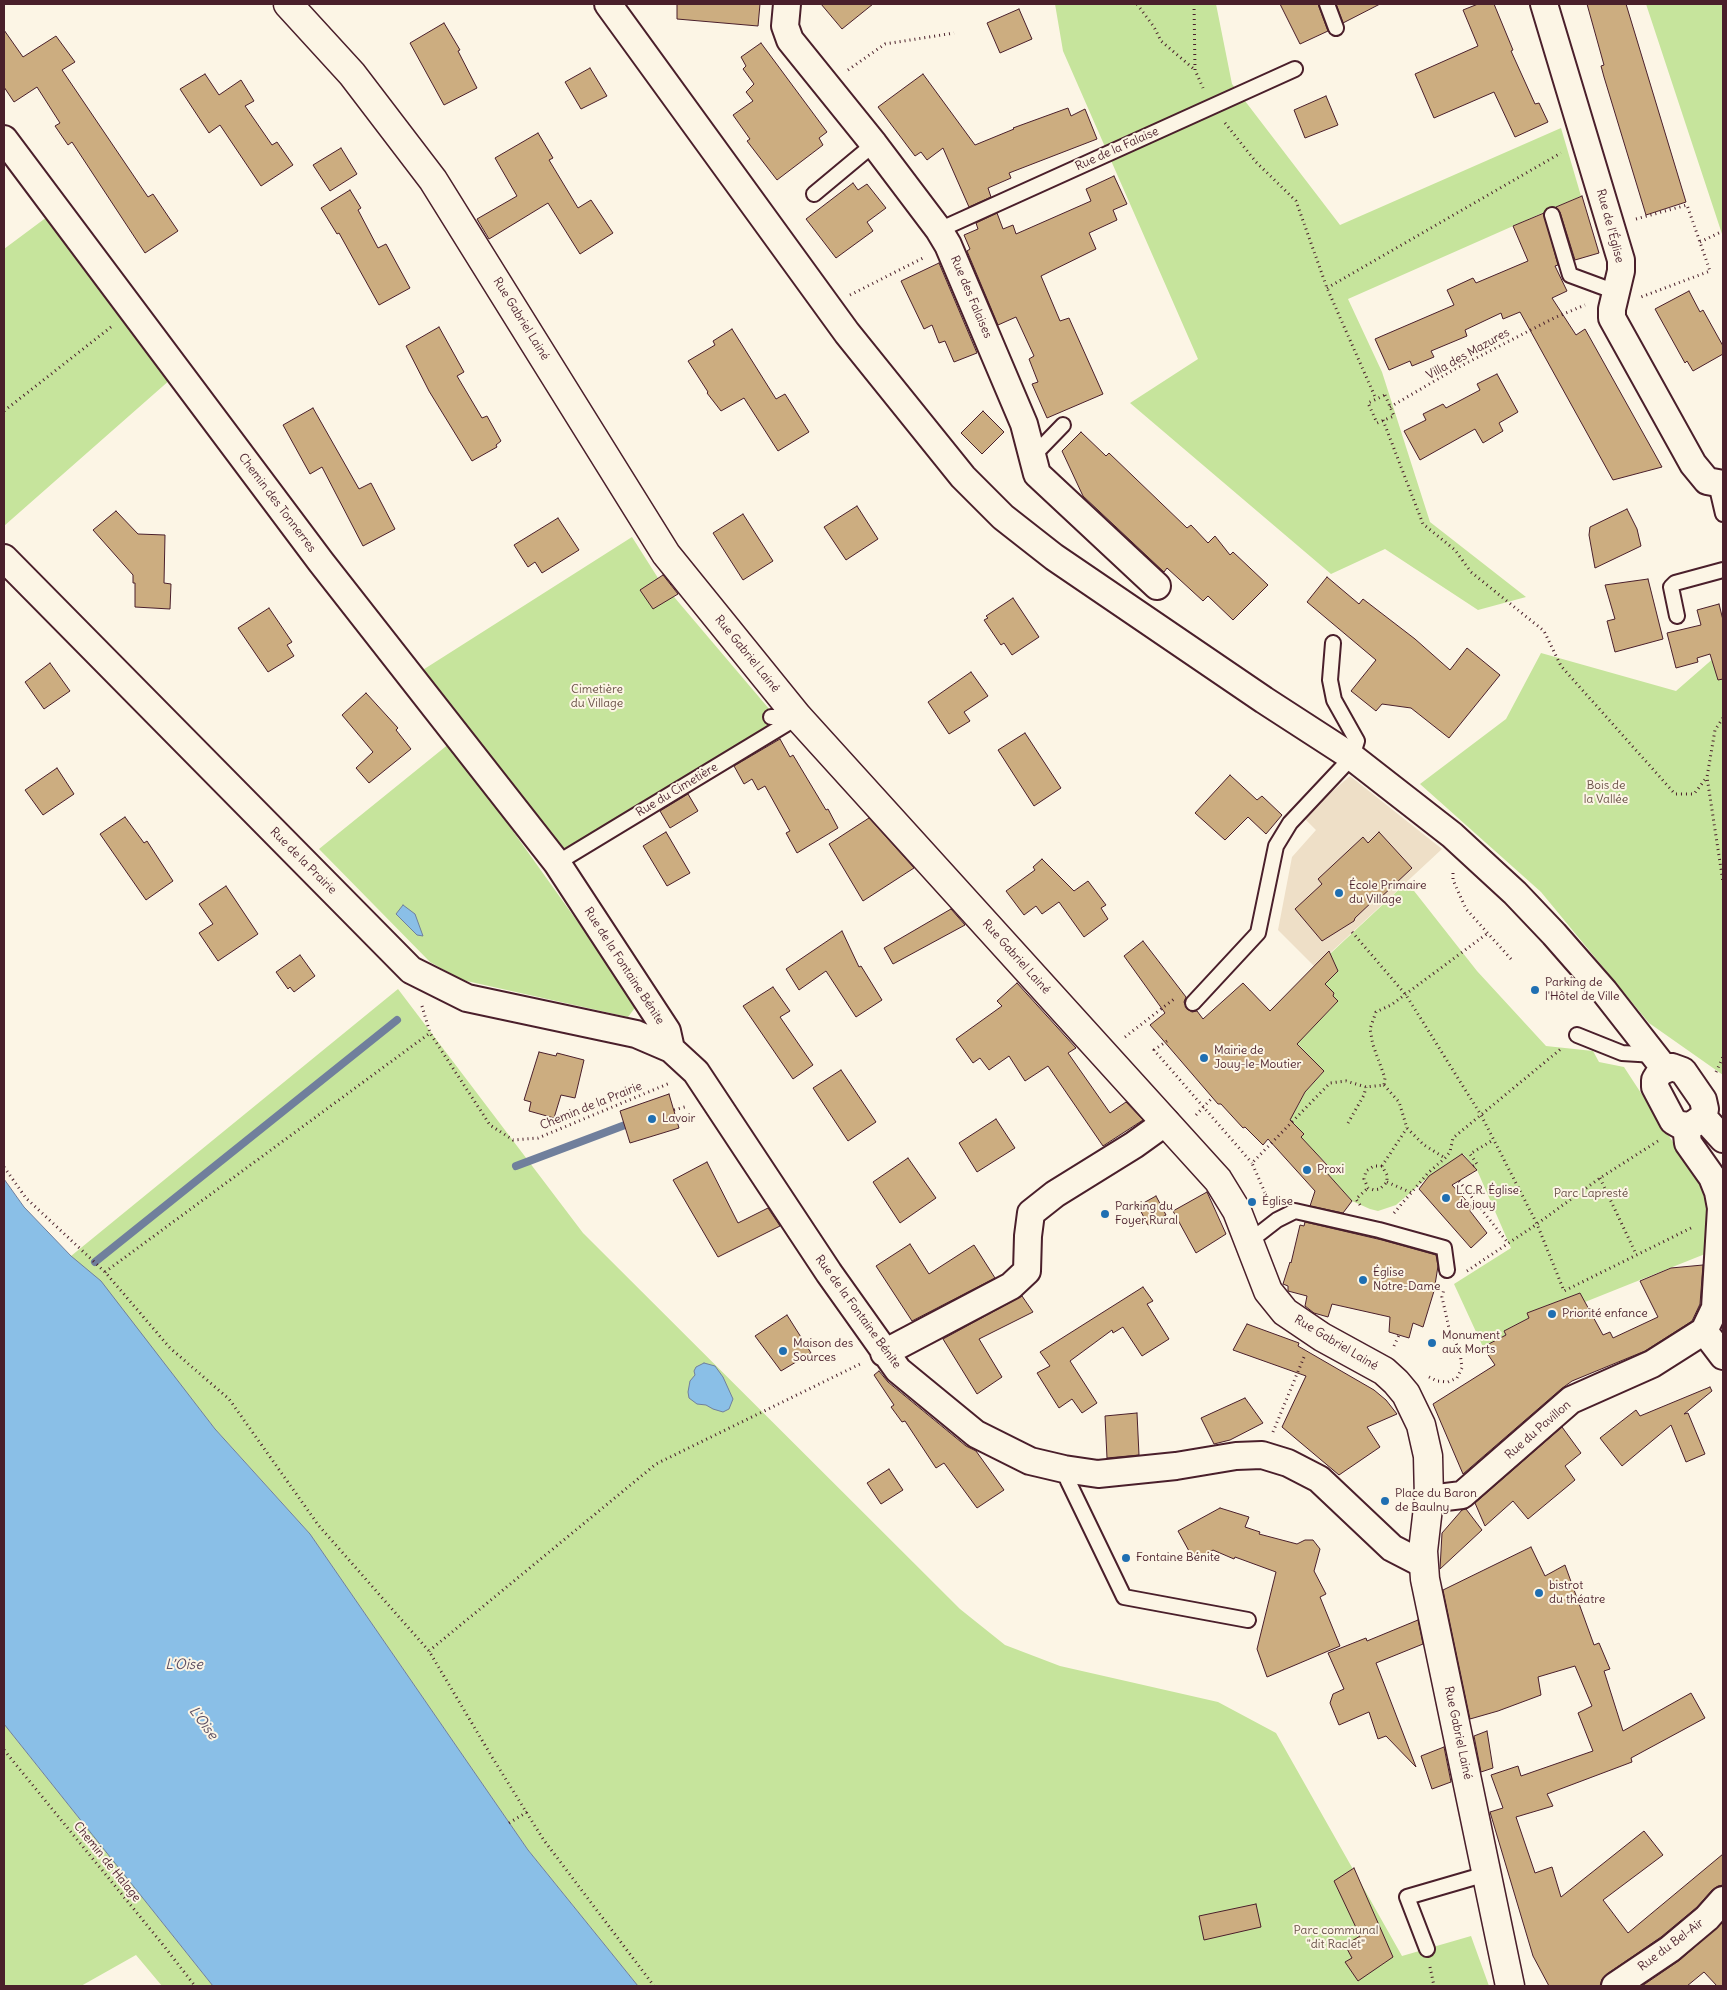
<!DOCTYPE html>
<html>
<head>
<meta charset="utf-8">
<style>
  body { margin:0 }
  #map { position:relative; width:1727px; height:1990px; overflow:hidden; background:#fcf5e5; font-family:Delius,sans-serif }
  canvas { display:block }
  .frame { position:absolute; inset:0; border:5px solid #4a1f2b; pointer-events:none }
</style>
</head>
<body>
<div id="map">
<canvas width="1727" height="1990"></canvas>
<div class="frame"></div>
</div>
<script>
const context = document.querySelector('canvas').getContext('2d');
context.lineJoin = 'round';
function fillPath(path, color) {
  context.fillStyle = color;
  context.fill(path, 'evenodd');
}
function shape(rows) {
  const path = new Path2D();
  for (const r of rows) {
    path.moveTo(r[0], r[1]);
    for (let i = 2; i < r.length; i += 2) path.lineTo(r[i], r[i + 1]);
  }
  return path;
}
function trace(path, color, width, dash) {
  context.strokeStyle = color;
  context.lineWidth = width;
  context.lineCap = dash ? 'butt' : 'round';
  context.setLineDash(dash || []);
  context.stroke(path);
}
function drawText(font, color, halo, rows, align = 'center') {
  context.font = font + ' Delius,sans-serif';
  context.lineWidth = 4;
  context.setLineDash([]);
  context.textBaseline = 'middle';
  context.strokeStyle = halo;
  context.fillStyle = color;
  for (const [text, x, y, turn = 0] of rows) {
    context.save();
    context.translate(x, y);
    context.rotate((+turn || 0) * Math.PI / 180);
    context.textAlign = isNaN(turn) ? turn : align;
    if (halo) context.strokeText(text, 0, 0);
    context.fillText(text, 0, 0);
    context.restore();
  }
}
const built = shape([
  [1350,776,1442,849,1315,967,1278,930,1292,857,1316,830,1306,820,1306,814]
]);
const green = shape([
  [1055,4,1216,4,1232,84,1340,225,1561,128,1581,196,1348,299,1382,372,1430,522,1526,597,1478,610,1385,549,1331,574,1130,403,1198,359,1063,51],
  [1646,4,1723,4,1723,237],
  [51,214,171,379,4,526,4,249],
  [632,537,658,578,770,710,774,726,560,851,418,673],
  [1723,650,1723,1075,1649,1023,1541,892,1420,784,1506,719,1541,653,1676,691],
  [450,743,637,1005,628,1017,462,980,430,962,319,849],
  [1407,882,1477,971,1546,1046,1593,1051,1599,1062,1624,1067,1708,1196,1710,1252,1585,1302,1580,1293,1527,1313,1529,1318,1504,1331,1506,1335,1483,1347,1454,1284,1511,1248,1477,1170,1463,1154,1426,1179,1396,1205,1378,1211,1370,1209,1352,1201,1326,1172,1328,1165,1316,1153,1309,1154,1297,1141,1304,1134,1288,1117,1298,1106,1305,1092,1324,1071,1292,1038,1318,1022,1338,1001,1333,996,1334,993,1310,970,1316,967],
  [398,989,583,1233,960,1609,1005,1645,1060,1666,1218,1702,1276,1733,1402,1956,1471,1936,1489,1986,638,1986,528,1850,310,1534,215,1429,162,1361,71,1256],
  [4,1724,213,1986,162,1986,136,1955,81,1986,4,1986]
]);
const water = shape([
  [403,905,415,914,423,936,417,935,396,914,403,905],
  [4,1179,24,1207,71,1256,101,1281,215,1429,310,1534,528,1850,638,1986,213,1986,4,1724,4,1179],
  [704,1363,715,1366,723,1377,733,1399,729,1409,723,1412,713,1409,706,1405,697,1404,689,1398,688,1392,690,1381,695,1375,694,1371,696,1367,704,1363]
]);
const stream = shape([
  [516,1166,625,1125],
  [95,1262,397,1020]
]);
const building = shape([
  [677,4,760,4,758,26,677,19,677,4],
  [821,4,873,4,842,29,821,4],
  [1280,4,1318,4,1328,31,1300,44,1280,4],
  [1336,4,1380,4,1343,23,1336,4],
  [1478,4,1494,4,1513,50,1511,51,1535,104,1539,103,1548,122,1515,137,1494,92,1434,118,1415,74,1478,46,1463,10,1478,4],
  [1587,4,1626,4,1686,202,1646,215,1604,77,1601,66,1604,65,1587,4],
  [1019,9,1032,39,1000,53,987,23,1019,9],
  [444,23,460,50,458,51,477,88,444,105,410,43,444,23],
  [4,30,23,57,56,36,75,62,62,70,148,197,153,194,178,231,145,253,72,142,68,145,55,126,60,123,37,87,14,102,4,87,4,30],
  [761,43,827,132,819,138,823,145,777,180,747,141,750,139,733,115,753,101,746,92,754,84,743,69,746,66,741,57,761,43],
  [590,68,607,96,581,109,565,82,590,68],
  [205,74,219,95,241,80,254,101,245,106,272,145,277,142,293,165,261,186,220,125,209,133,180,89,205,74],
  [923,74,975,145,1014,129,1013,128,1068,108,1071,116,1085,109,1097,139,1009,173,1011,178,988,188,991,197,969,207,943,148,927,160,921,152,915,156,878,107,923,74],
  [1326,96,1338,125,1305,138,1294,110,1326,96],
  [538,133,553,158,549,160,578,208,591,200,613,233,580,254,548,203,489,239,477,219,517,196,495,158,538,133],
  [341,148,357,174,330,191,313,165,341,148],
  [1114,176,1127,204,1113,210,1117,220,1089,233,1096,249,1041,276,1060,321,1069,318,1103,394,1047,418,1032,384,1038,382,1029,359,1034,356,1016,317,998,325,967,251,970,249,964,235,978,229,976,223,997,213,1003,229,1013,225,1016,234,1091,201,1086,189,1114,176],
  [853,183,858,190,867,184,886,208,867,222,873,231,836,258,806,219,853,183],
  [350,190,361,208,358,210,378,248,386,244,410,288,379,305,339,233,337,234,321,208,350,190],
  [1582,196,1599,253,1575,260,1560,212,1556,207,1582,196],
  [1544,213,1558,265,1555,266,1567,291,1552,298,1576,335,1585,329,1662,467,1613,480,1520,312,1503,319,1501,313,1465,330,1467,336,1431,351,1434,357,1412,366,1410,361,1389,370,1375,339,1454,305,1447,290,1473,278,1476,283,1528,261,1513,226,1544,213],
  [939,263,977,353,954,362,945,341,939,343,932,325,924,329,901,281,939,263],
  [1689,291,1700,312,1703,310,1723,346,1723,354,1693,371,1687,361,1685,363,1655,309,1689,291],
  [439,327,464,372,457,376,482,418,487,416,501,441,496,445,497,447,472,461,429,391,406,346,439,327],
  [732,329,776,399,785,394,809,432,778,451,744,398,721,411,707,393,708,392,688,361,715,345,713,341,732,329],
  [1497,374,1518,412,1499,423,1503,431,1483,443,1475,429,1420,460,1404,431,1426,420,1423,414,1443,404,1446,408,1480,390,1477,384,1497,374],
  [313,408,359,489,371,483,395,529,363,546,322,467,310,474,283,425,313,408],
  [983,411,1004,432,982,454,961,433,983,411],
  [1081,432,1106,456,1109,453,1187,528,1191,525,1208,543,1215,536,1230,555,1233,552,1268,585,1233,620,1208,596,1203,601,1167,568,1164,572,1083,496,1062,451,1081,432],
  [857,506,878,539,846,560,824,527,857,506],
  [1627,509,1637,529,1641,546,1595,568,1589,535,1590,527,1627,509],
  [116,511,138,534,165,535,164,583,171,584,170,609,135,607,135,583,133,583,133,575,93,530,116,511],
  [743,514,773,561,743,580,713,533,743,514],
  [558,518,579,550,542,573,535,562,528,567,514,545,558,518],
  [663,575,678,594,653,609,640,590,663,575],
  [1327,577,1359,604,1363,599,1415,639,1450,670,1467,648,1500,675,1449,738,1411,708,1382,704,1376,711,1351,691,1376,660,1307,602,1327,577],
  [1648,579,1663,639,1615,652,1607,621,1615,619,1605,585,1648,579],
  [1013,598,1039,637,1012,655,1004,643,1001,645,984,620,988,618,986,616,1013,598],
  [1719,604,1723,620,1723,679,1718,680,1710,654,1697,658,1698,662,1676,668,1667,633,1701,625,1697,610,1719,604],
  [269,608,292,642,287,645,294,656,268,672,238,628,269,608],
  [50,663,70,691,44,709,25,682,50,663],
  [971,672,988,696,964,712,970,721,949,734,928,702,971,672],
  [366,693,398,728,396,730,411,749,369,783,356,768,373,752,342,715,366,693],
  [1025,733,1061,788,1034,806,998,750,1025,733],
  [780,739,790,757,793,755,826,810,828,809,838,828,797,853,786,833,790,831,765,786,758,790,752,779,744,784,734,766,780,739],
  [57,768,74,794,43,815,25,790,57,768],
  [1230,775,1257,800,1262,796,1282,815,1266,834,1248,817,1225,840,1195,813,1230,775],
  [688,794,698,811,670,828,660,811,688,794],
  [125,817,144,843,147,841,173,881,146,900,100,834,125,817],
  [869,818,914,868,863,901,829,844,869,818],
  [666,832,690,873,667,886,643,846,666,832],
  [1379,832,1412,868,1377,901,1375,899,1355,918,1354,921,1322,941,1295,909,1322,884,1318,879,1363,837,1368,843,1379,832],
  [1042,859,1074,891,1088,881,1106,905,1101,908,1108,919,1084,937,1059,902,1042,914,1036,906,1024,915,1006,891,1035,870,1033,867,1042,859],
  [226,886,258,934,218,961,199,933,213,924,199,904,226,886],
  [951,909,965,925,893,964,884,948,951,909],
  [842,931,859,967,861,966,882,1000,856,1017,826,971,799,990,786,969,842,931],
  [1143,941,1186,997,1184,1002,1187,1009,1192,1012,1197,1011,1203,1019,1243,983,1270,1011,1329,951,1338,971,1325,984,1334,993,1333,996,1338,1001,1297,1044,1324,1071,1305,1092,1290,1120,1304,1134,1301,1137,1328,1166,1326,1172,1352,1201,1343,1213,1310,1206,1315,1191,1268,1139,1263,1145,1245,1127,1243,1128,1221,1104,1218,1104,1150,1025,1165,1013,1124,956,1143,941],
  [300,955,315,976,294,992,290,987,288,989,276,972,300,955],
  [1017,983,1076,1048,1068,1053,1110,1113,1126,1102,1143,1120,1103,1146,1048,1066,1025,1081,1009,1056,989,1070,980,1058,973,1063,956,1039,1002,1006,997,1001,1017,983],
  [773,987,790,1011,780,1017,813,1065,793,1079,743,1006,773,987],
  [539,1052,556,1056,557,1053,584,1060,575,1098,561,1095,554,1118,529,1111,531,1102,524,1100,539,1052],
  [841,1070,876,1122,848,1141,813,1088,841,1070],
  [669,1094,679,1128,630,1143,620,1111,669,1094],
  [996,1119,1015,1148,977,1172,959,1143,996,1119],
  [1462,1154,1477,1170,1452,1185,1472,1207,1470,1211,1487,1233,1471,1248,1419,1189,1429,1176,1462,1154],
  [908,1158,936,1198,900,1223,873,1182,908,1158],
  [707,1162,738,1223,768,1208,780,1226,718,1257,673,1180,707,1162],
  [1207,1192,1226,1234,1196,1253,1173,1211,1207,1192],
  [1156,1196,1166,1215,1148,1225,1138,1206,1156,1196],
  [1305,1222,1382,1240,1436,1255,1438,1266,1434,1291,1423,1327,1413,1323,1409,1338,1389,1332,1390,1317,1332,1304,1328,1317,1314,1313,1305,1306,1307,1296,1288,1291,1288,1286,1283,1284,1290,1262,1291,1263,1300,1225,1304,1226,1305,1222],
  [910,1244,929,1274,974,1245,995,1278,912,1321,876,1266,910,1244],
  [1703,1265,1700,1304,1692,1321,1645,1351,1572,1381,1561,1389,1463,1474,1433,1404,1495,1365,1483,1347,1506,1335,1504,1331,1529,1318,1527,1313,1580,1293,1603,1335,1610,1332,1613,1338,1658,1317,1640,1281,1671,1268,1703,1265],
  [1143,1287,1153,1301,1147,1304,1169,1339,1142,1356,1123,1327,1113,1333,1112,1330,1070,1361,1097,1403,1082,1413,1072,1399,1059,1408,1037,1373,1050,1366,1040,1352,1143,1287],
  [1022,1296,1033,1312,979,1339,1002,1377,977,1394,943,1339,1022,1296],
  [787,1315,811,1353,781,1371,755,1336,787,1315],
  [1247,1324,1299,1343,1298,1346,1374,1390,1386,1400,1397,1414,1367,1427,1380,1447,1339,1475,1282,1427,1306,1376,1233,1350,1247,1324],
  [879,1371,888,1382,966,1446,976,1451,1004,1490,977,1508,944,1463,936,1468,905,1421,902,1422,891,1407,894,1405,874,1375,879,1371],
  [1710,1387,1712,1391,1684,1414,1688,1413,1705,1454,1686,1462,1671,1425,1622,1466,1600,1438,1636,1410,1640,1416,1710,1387],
  [1245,1398,1263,1423,1230,1440,1214,1444,1201,1418,1245,1398],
  [1137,1413,1139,1455,1107,1458,1105,1416,1137,1413],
  [1562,1427,1581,1453,1565,1466,1575,1480,1528,1519,1513,1501,1485,1526,1475,1503,1562,1427],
  [889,1469,903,1490,881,1504,867,1483,889,1469],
  [1220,1508,1249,1517,1245,1527,1260,1532,1259,1534,1297,1544,1305,1540,1313,1540,1320,1549,1314,1571,1326,1594,1320,1597,1340,1646,1267,1677,1257,1649,1276,1572,1235,1557,1234,1559,1213,1550,1195,1562,1178,1531,1220,1508],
  [1466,1509,1482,1530,1440,1569,1442,1533,1462,1510,1466,1509],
  [1531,1547,1545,1576,1565,1565,1594,1645,1599,1643,1610,1669,1604,1671,1623,1731,1691,1693,1705,1718,1631,1758,1632,1762,1547,1794,1553,1806,1516,1817,1535,1873,1552,1867,1561,1897,1644,1831,1663,1855,1603,1900,1628,1933,1723,1854,1723,1885,1718,1886,1712,1890,1697,1907,1661,1937,1607,1974,1602,1979,1600,1986,1549,1986,1533,1956,1490,1812,1503,1808,1491,1775,1518,1766,1521,1776,1593,1751,1578,1713,1592,1706,1575,1666,1538,1677,1541,1695,1498,1711,1470,1719,1443,1590,1531,1547],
  [1418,1620,1423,1644,1376,1663,1416,1767,1386,1736,1378,1739,1369,1712,1339,1725,1330,1703,1333,1694,1344,1689,1328,1653,1366,1638,1367,1641,1418,1620],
  [1487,1731,1493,1768,1481,1772,1474,1736,1487,1731],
  [1444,1747,1451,1782,1432,1789,1421,1756,1444,1747],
  [1354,1868,1393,1957,1358,1981,1345,1962,1352,1958,1345,1945,1360,1936,1334,1881,1354,1868],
  [1256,1904,1261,1927,1204,1940,1199,1916,1256,1904],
  [1723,1922,1723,1986,1717,1986,1704,1972,1687,1986,1642,1986,1680,1960,1723,1922]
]);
const path = shape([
  [1137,4,1154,27,1161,41,1195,70],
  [1194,4,1195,70,1203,88],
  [848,70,885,44,954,33],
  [1225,123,1256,162,1296,201,1327,288,1376,399],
  [1636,219,1687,205,1710,271,1641,297],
  [1700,242,1723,231],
  [1327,288,1561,153],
  [850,295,925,257],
  [1385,395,1394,416,1377,423,1368,403,1385,395],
  [1390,407,1455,369,1554,318,1585,305],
  [4,411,111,327],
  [1383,420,1423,524,1455,550,1471,572,1544,631,1561,666,1675,794,1694,794,1707,777],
  [1723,718,1715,730,1707,777,1723,882],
  [1453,873,1453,880,1466,909,1511,959],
  [1352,932,1406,995,1481,1115,1537,1224,1564,1291,1693,1227],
  [422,1006,430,1033,490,1125,513,1140,538,1138,670,1083],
  [1125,1037,1174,999],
  [1167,1041,1154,1050,1252,1163],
  [1716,1072,1723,1057],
  [1384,1085,1399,1102,1407,1128,1424,1145,1445,1158],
  [674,1110,688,1106],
  [1196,1115,1213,1097],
  [1348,1123,1364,1095,1366,1087],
  [1382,1166,1374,1166,1366,1171,1364,1179,1368,1188,1374,1190,1380,1189,1387,1182,1387,1175,1382,1166,1407,1128],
  [1473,1166,1477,1164,1470,1154,1493,1140],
  [4,1167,26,1198,105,1272,170,1348,229,1399,319,1526,429,1651,492,1757,543,1839,654,1986],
  [1600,1178,1636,1254],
  [1459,1181,1508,1243],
  [1387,1182,1412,1193],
  [1269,1202,1252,1163,1330,1083,1346,1081,1366,1087,1384,1085,1385,1078,1373,1045,1370,1029,1376,1012,1391,1005,1488,933],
  [1360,1205,1356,1199,1368,1188],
  [1394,1213,1428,1173,1445,1158,1450,1152,1453,1138,1562,1048],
  [1467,1271,1537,1224,1600,1178,1658,1141],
  [105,1272,430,1033],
  [1394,1346,1399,1335],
  [1429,1377,1437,1381,1448,1382,1457,1378,1462,1368,1460,1352,1449,1328,1442,1297,1444,1289],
  [1273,1432,1304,1357],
  [429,1651,656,1464,860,1364],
  [4,1750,164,1946,195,1986],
  [509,1823,527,1812],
  [1430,1967,1434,1986]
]);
const service = shape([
  [1327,4,1336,28],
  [814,194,874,144],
  [1552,215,1570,275,1616,292],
  [939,230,1295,69],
  [1032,457,1063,425],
  [1716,484,1723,514],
  [1677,616,1671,587,1675,583,1723,570],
  [771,717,798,717],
  [557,863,798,717],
  [1193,1003,1258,933,1276,846,1290,823,1352,757,1357,741,1334,700,1330,680,1333,643],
  [1577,1035,1622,1053,1655,1055],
  [1250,1241,1277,1220,1295,1211,1379,1230,1444,1248,1447,1270],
  [1064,1469,1068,1481,1124,1597,1248,1620],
  [1427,1949,1407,1897,1486,1874]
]);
const minor = shape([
  [608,4,847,333,963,477,1003,517,1054,557,1264,700,1352,757,1452,835,1515,893,1554,934,1604,991,1665,1069],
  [787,4,785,26,790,40,874,144,939,230,948,245,1024,424,1037,474,1157,586],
  [1544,4,1621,260,1621,271,1612,309,1612,318,1693,464,1707,481,1723,484],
  [4,139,321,562,557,863,667,1031,671,1049,696,1072,829,1273,898,1370,976,1434,1030,1461,1064,1469,1098,1474,1176,1466,1236,1456,1262,1455,1288,1463,1319,1479,1392,1548,1423,1564],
  [4,558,411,970,467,998,636,1034,671,1049],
  [1672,1067,1683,1071,1703,1100,1705,1109,1703,1117,1691,1126,1680,1125,1673,1121,1655,1087,1655,1080,1660,1072,1672,1067],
  [1703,1117,1723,1139],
  [1686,1126,1688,1143,1712,1177,1718,1192,1721,1208,1715,1308,1704,1331],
  [1704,1331,1723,1356],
  [884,1353,1011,1286,1027,1271,1028,1236,1031,1213,1055,1194,1134,1145,1166,1122],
  [1429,1499,1462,1495,1571,1400,1652,1364,1704,1331],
  [1615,1986,1670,1949,1707,1918,1723,1900]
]);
const tertiary = shape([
  [288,4,352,74,433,180,666,554,798,717,1218,1180,1237,1211,1268,1291,1285,1312,1322,1337,1384,1371,1396,1382,1406,1394,1421,1425,1428,1456,1429,1499,1423,1551,1425,1579,1510,1986]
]);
const markers = [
  [1339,893,5,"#1f6fb2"],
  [1535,990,5,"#1f6fb2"],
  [1204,1058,5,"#1f6fb2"],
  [652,1119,5,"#1f6fb2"],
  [1307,1170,5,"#1f6fb2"],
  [1446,1198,5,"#1f6fb2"],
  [1252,1202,5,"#1f6fb2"],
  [1105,1214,5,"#1f6fb2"],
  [1363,1280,5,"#1f6fb2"],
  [1552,1314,5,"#1f6fb2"],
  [1432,1343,5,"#1f6fb2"],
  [783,1351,5,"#1f6fb2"],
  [1385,1501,5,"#1f6fb2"],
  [1126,1558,5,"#1f6fb2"],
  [1539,1593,5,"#1f6fb2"]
];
const streetNames = [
  ["Rue de la Falaise",1117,149,-24],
  ["Rue de l'Église",1610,226,75],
  ["Rue des Falaises",971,297,67],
  ["Rue Gabriel Lainé",521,319,58],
  ["Villa des Mazures",1468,354,-29],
  ["Chemin des Tonnerres",277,503,53],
  ["Rue Gabriel Lainé",747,654,51],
  ["Rue du Cimetière",677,790,-31],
  ["Rue de la Prairie",303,861,45],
  ["Rue Gabriel Lainé",1016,957,48],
  ["Rue de la Fontaine Bénite",624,966,57],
  ["Chemin de la Prairie",591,1106,-22],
  ["Rue de la Fontaine Bénite",858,1312,54],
  ["Rue Gabriel Lainé",1336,1343,31],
  ["Rue du Pavillon",1538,1430,-41],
  ["Rue Gabriel Lainé",1458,1733,78],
  ["Chemin de Halage",107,1862,51],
  ["Rue du Bel-Air",1671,1945,-37]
];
const parkNames = [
  ["Cimetière",597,690],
  ["du Village",597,704],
  ["Bois de",1606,786],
  ["la Vallée",1606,800],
  ["Parc Lapresté",1591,1194],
  ["Parc communal",1336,1931],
  ["\"dit Raclet\"",1336,1945]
];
const poiNames = [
  ["École Primaire",1349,886],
  ["du Village",1349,900],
  ["Parking de",1545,983],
  ["l'Hôtel de Ville",1545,997],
  ["Mairie de",1214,1051],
  ["Jouy-le-Moutier",1214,1065],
  ["Lavoir",662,1119],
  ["Proxi",1317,1170],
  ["L.C.R. Église",1456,1191],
  ["de jouy",1456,1205],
  ["Église",1262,1202],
  ["Parking du",1115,1207],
  ["Foyer Rural",1115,1221],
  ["Église",1373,1273],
  ["Notre-Dame",1373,1287],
  ["Priorité enfance",1562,1314],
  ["Monument",1442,1336],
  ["aux Morts",1442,1350],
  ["Maison des",793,1344],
  ["Sources",793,1358],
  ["Place du Baron",1395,1494],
  ["de Baulny",1395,1508],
  ["Fontaine Bénite",1136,1558],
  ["bistrot",1549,1586],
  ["du théatre",1549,1600]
];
const waterNames = [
  ["L’Oise",184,1665],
  ["L'Oise",203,1723,53]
];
fillPath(built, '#eedfc7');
fillPath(green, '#c6e49c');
fillPath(water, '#8abfe7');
trace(water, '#707f9c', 1);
trace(stream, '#707f9c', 8);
fillPath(building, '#ccad80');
trace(building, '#4a1f2b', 1);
trace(service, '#4a1f2b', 18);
trace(minor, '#4a1f2b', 30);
trace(tertiary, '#4a1f2b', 31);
trace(path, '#4a1f2b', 3, [1, 4]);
trace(service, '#fcf5e5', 14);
trace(minor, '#fcf5e5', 26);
trace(tertiary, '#fcf5e5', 28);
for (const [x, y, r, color] of markers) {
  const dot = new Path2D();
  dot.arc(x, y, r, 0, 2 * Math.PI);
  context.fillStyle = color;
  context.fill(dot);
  trace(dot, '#fcf5e5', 2);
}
drawText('12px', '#4a1f2b', '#fcf5e5', streetNames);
drawText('12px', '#695047', '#fcf5e5', parkNames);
drawText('12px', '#4a1f2b', '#fcf5e5', poiNames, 'left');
drawText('italic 14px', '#5d4f63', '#fcf5e5', waterNames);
</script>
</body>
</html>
